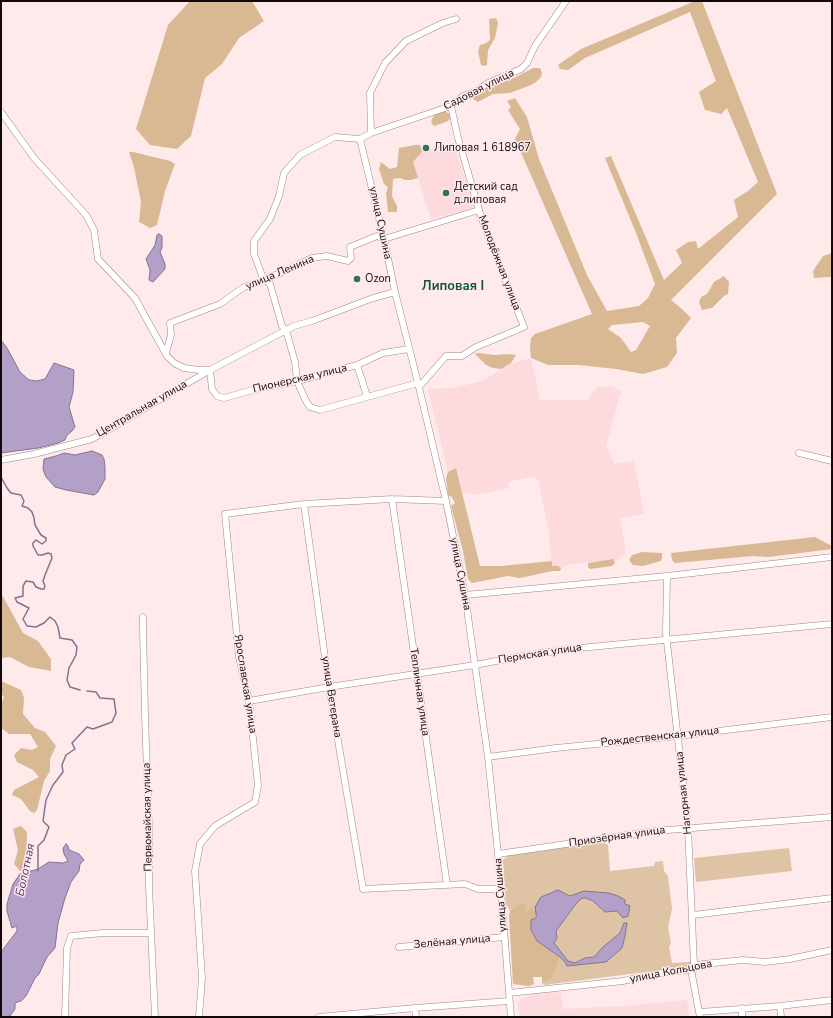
<!DOCTYPE html>
<html>
<head>
<meta charset="utf-8">
<style>
  body { margin:0 }
  #map { position:relative; width:833px; height:1018px; overflow:hidden; background:#fee9eb; font-family:"Nunito Sans",sans-serif }
  canvas { display:block }
  .frame { position:absolute; inset:0; border:2px solid #11090a; pointer-events:none }
</style>
</head>
<body>
<div id="map">
<canvas width="833" height="1018"></canvas>
<div class="frame"></div>
</div>
<script>
const context = document.querySelector('canvas').getContext('2d');
context.lineJoin = 'round';
function fillPath(path, color) {
  context.fillStyle = color;
  context.fill(path, 'evenodd');
}
function shape(rows) {
  const path = new Path2D();
  for (const r of rows) {
    path.moveTo(r[0], r[1]);
    for (let i = 2; i < r.length; i += 2) path.lineTo(r[i], r[i + 1]);
  }
  return path;
}
function trace(path, color, width, dash) {
  context.strokeStyle = color;
  context.lineWidth = width;
  context.lineCap = dash ? 'butt' : 'round';
  context.setLineDash(dash || []);
  context.stroke(path);
}
function drawText(font, color, halo, rows, align = 'center') {
  context.font = font + ' "Nunito Sans",sans-serif';
  context.lineWidth = 3;
  context.setLineDash([]);
  context.textBaseline = 'middle';
  context.strokeStyle = halo;
  context.fillStyle = color;
  for (const [text, x, y, turn = 0] of rows) {
    context.save();
    context.translate(x, y);
    context.rotate((+turn || 0) * Math.PI / 180);
    context.textAlign = isNaN(turn) ? turn : align;
    if (halo) context.strokeText(text, 0, 0);
    context.fillText(text, 0, 0);
    context.restore();
  }
}
const built = shape([
  [446,144,454,144,474,208,431,219,413,162,422,152],
  [531,358,540,400,587,400,597,387,612,386,621,391,606,447,615,464,634,461,644,514,620,518,626,553,615,563,613,559,568,565,561,568,558,566,552,566,549,540,550,538,538,480,535,476,508,482,509,488,476,495,462,492,456,468,448,472,428,389,454,388,485,380,505,366],
  [551,992,561,993,563,1009,624,1006,687,1000,689,1017,520,1017,518,1004,521,999,532,995,533,993]
]);
const green = shape([
  [597,843,604,843,608,845,610,871,654,866,655,862,663,861,664,871,668,876,672,909,668,927,671,943,669,947,672,963,689,962,691,960,692,966,544,985,542,983,551,979,554,975,560,957,565,962,582,965,589,964,606,962,622,948,627,926,624,923,620,933,603,947,594,957,585,958,575,963,568,961,554,943,557,938,556,931,575,905,582,898,586,898,593,901,605,912,617,911,625,904,625,900,618,896,598,892,584,891,570,896,558,890,541,897,536,913,531,907,527,911,521,903,510,910,506,905,503,860,510,854,552,849,571,845],
  [789,848,792,871,696,882,694,858]
]);
const forest = shape([
  [190,1,252,1,264,21,239,38,222,64,205,78,191,136,177,149,150,145,136,129,168,25],
  [695,1,702,1,777,194,671,300,682,309,691,318,676,338,677,353,667,367,643,374,616,369,579,365,548,365,531,358,530,348,531,338,535,334,592,314,515,139,520,129,508,110,511,107,507,101,515,98,527,117,539,159,587,275,607,311,639,306,648,298,655,284,636,233,605,158,611,156,664,280,682,263,676,250,688,242,696,241,698,249,738,217,734,200,748,191,758,182,727,108,721,114,705,110,699,92,716,81,690,12,585,58,568,70,560,69,558,65,581,49],
  [643,322,650,326,636,350,631,352,621,338,608,329,612,325],
  [496,18,498,23,495,38,488,50,487,65,485,66,481,65,478,51,480,45,486,43,490,40,489,19],
  [533,68,540,68,542,73,541,77,536,82,531,85,510,93,493,94,478,102,473,99,473,96,490,86,514,78],
  [444,111,450,114,451,117,448,121,443,123,434,126,431,122,432,119,435,114],
  [415,145,420,145,422,152,413,162,418,178,411,180,405,180,400,178,393,179,392,196,397,206,397,212,388,212,386,193,388,187,384,184,379,169,381,162,390,169,397,167,399,148],
  [129,152,133,152,170,161,175,164,165,191,157,225,150,228,139,222,141,202,134,167],
  [832,253,832,275,830,277,814,278,813,271,823,256],
  [724,276,729,282,728,294,724,296,712,308,702,310,699,302,701,297,707,294,714,282],
  [478,353,495,355,507,354,516,355,511,363,501,369,493,368,486,365,475,354],
  [456,468,480,566,501,566,552,561,552,566,558,566,561,568,560,571,552,571,520,578,508,576,472,583,468,579,463,551,451,506,455,503,452,497,448,495,446,478,448,472],
  [815,537,832,546,832,549,769,557,753,556,675,563,672,560,671,553],
  [642,552,662,553,662,558,661,561,643,566,633,565,629,560,632,555],
  [613,559,615,563,612,566,590,569,588,567,588,563],
  [1,593,23,633,38,641,51,659,51,671,29,667,10,657,1,658],
  [1,681,21,690,24,697,23,714,35,728,45,732,56,746,50,759,50,771,44,781,37,810,34,813,30,811,21,799,12,795,14,790,39,777,33,770,17,762,14,755,21,748,32,750,38,747,30,734,9,734,1,728,1,704,4,697,1,693],
  [21,826,27,832,26,869,20,871,14,864,18,850,13,829],
  [521,903,526,905,527,911,531,907,536,913,531,931,537,941,560,957,554,975,551,979,542,983,542,977,533,977,534,984,529,986,513,984,509,916,510,910]
]);
const water = shape([
  [159,234,162,236,162,248,160,252,165,264,165,269,153,282,149,280,150,270,146,259,155,245,157,235,159,234],
  [1,340,7,348,20,372,29,380,37,381,45,379,54,363,74,370,73,392,69,407,75,427,72,431,67,435,65,440,58,443,38,448,1,453,1,340],
  [92,451,102,455,104,459,105,467,105,479,98,492,94,495,66,490,55,487,46,477,43,469,44,459,56,456,64,453,75,455,92,451],
  [66,844,68,846,69,850,79,854,84,860,80,864,79,871,71,882,65,898,58,923,55,948,47,957,39,974,35,978,26,996,21,1001,15,1003,15,1009,10,1016,1,1017,1,952,17,931,17,926,12,928,7,911,7,904,13,884,20,874,38,869,49,862,63,863,68,861,64,854,63,848,66,844],
  [558,890,570,896,584,891,609,893,618,896,625,900,625,904,630,906,628,916,623,918,617,911,605,912,593,901,586,898,582,898,575,905,556,931,557,938,554,943,568,961,575,963,585,958,594,957,603,947,620,933,624,923,627,923,625,936,622,948,606,962,567,966,565,962,560,957,537,941,531,930,531,920,536,918,536,913,535,907,541,897,558,890]
]);
const stream = shape([
  [1,477,7,488,11,493,21,495,24,501,22,506,28,508,32,512,34,518,35,525,41,535,46,538,46,541,42,544,36,540,33,543,33,546,38,555,42,555,48,553,51,554,52,558,45,575,43,581,45,586,44,589,41,589,36,587,33,582,26,581,23,586,23,596,15,598,17,602,29,608,23,619,27,626,36,627,44,623,50,617,55,621,58,627,60,638,72,640,77,647,76,655,69,668,67,680,70,687,80,690],
  [38,871,38,846,44,840,49,827,43,821,46,800,53,785,63,772,62,765,66,755,75,749,72,743,87,727,93,729,112,722,116,713,114,699,100,698,96,692,87,691]
]);
const minor = shape([
  [1,112,34,158,86,215,94,230,98,259,135,298,167,356,174,363,184,368,199,370,210,370,212,389,217,396,224,398,256,389,297,381,357,365,383,353,409,349],
  [371,133,370,93,385,63,406,41,443,23,456,19],
  [360,139,384,239,395,292,418,383,446,501,465,595,488,757,498,854,511,1017],
  [360,139,335,137,300,155,284,173,279,196,270,219,254,241,254,254,263,278,270,284,282,326,286,330,295,362,297,381,306,401,310,407,320,410,418,383],
  [360,139,371,133,451,106,463,96,477,91,486,84,521,69,527,63,535,46,566,1],
  [166,353,171,335,170,323,220,304,244,287,265,280,312,258,327,256,348,261,351,258,350,247,377,236,384,239,479,210],
  [357,365,367,396],
  [419,387,446,356,462,356,476,347,524,327,481,217,458,138,451,106],
  [799,453,832,461],
  [1,460,34,454,92,439,113,427,210,370,294,326,312,321,373,298,395,292],
  [392,499,447,885],
  [304,504,329,687,363,889,465,884,478,889,501,889],
  [667,576,666,633,688,828,694,965,692,975,700,1017],
  [465,595,667,576,832,557],
  [143,617,143,628,145,716,149,827,149,887,155,1017],
  [249,701,329,687,475,665,517,657,569,649,832,624],
  [488,757,556,748,678,736,832,717],
  [498,854,655,831,832,817],
  [693,915,832,898],
  [399,947,504,937],
  [509,993,623,981,661,973,688,970,694,965,743,960,765,962,790,959,832,950],
  [780,1006,781,1017],
  [415,1008,416,1017],
  [742,1008,742,1017],
  [700,1012,780,1006,832,1000],
  [65,1017,67,948,71,936,103,933,151,933],
  [199,1017,202,978,195,871,200,844,215,826,255,802,258,785,249,701,239,657,225,514,304,504,392,499,446,501],
  [319,1017,415,1008,509,1001]
]);
const markers = [
  [426,148,4,"#366f57"],
  [446,193,4,"#366f57"],
  [357,279,4,"#366f57"]
];
const streetNames = [
  ["Садовая улица",479,90,-27],
  ["улица Сушина",380,223,78],
  ["Молодёжная улица",499,263,69],
  ["улица Ленина",280,273,-23],
  ["Пионерская улица",300,379,-13],
  ["Центральная улица",142,409,-30],
  ["улица Сушина",460,574,79],
  ["Пермская улица",540,654,-9],
  ["Ярославская улица",245,684,81],
  ["Тепличная улица",419,692,82],
  ["улица Ветерана",331,697,81],
  ["Рождественская улица",660,737,-6],
  ["Нагорная улица",684,793,-96],
  ["Первомайская улица",148,817,-91],
  ["Приозёрная улица",617,837,-8],
  ["улица Сушина",501,895,-94],
  ["Зелёная улица",452,942,-5],
  ["улица Кольцова",671,972,-11]
];
const poiNames = [
  ["Липовая 1 618967",434,148],
  ["Детский сад",454,187],
  ["д.липовая",454,200],
  ["Ozon",365,279]
];
const waterNames = [
  ["Болотная",26,870,-78]
];
const quarterNames = [
  ["Липовая I",453,287]
];
fillPath(built, '#fcdade');
fillPath(green, '#dec3a4');
fillPath(forest, '#d9b994');
fillPath(water, '#b3a0c9');
trace(water, '#827390', 1);
trace(stream, '#827390', 1.5);
trace(minor, '#9d8689', 7);
trace(minor, '#fff', 6);
for (const [x, y, r, color] of markers) {
  const dot = new Path2D();
  dot.arc(x, y, r, 0, 2 * Math.PI);
  context.fillStyle = color;
  context.fill(dot);
  trace(dot, '#fee9eb', 1.5);
}
drawText('11px', '#11090a', '#fee9eb', streetNames);
drawText('11px', '#11090a', '#fee9eb', poiNames, 'left');
drawText('italic 12px', '#553a70', '#fee9eb', waterNames);
drawText('bold 13px', '#0c553d', '#fee9eb', quarterNames);
</script>
</body>
</html>
